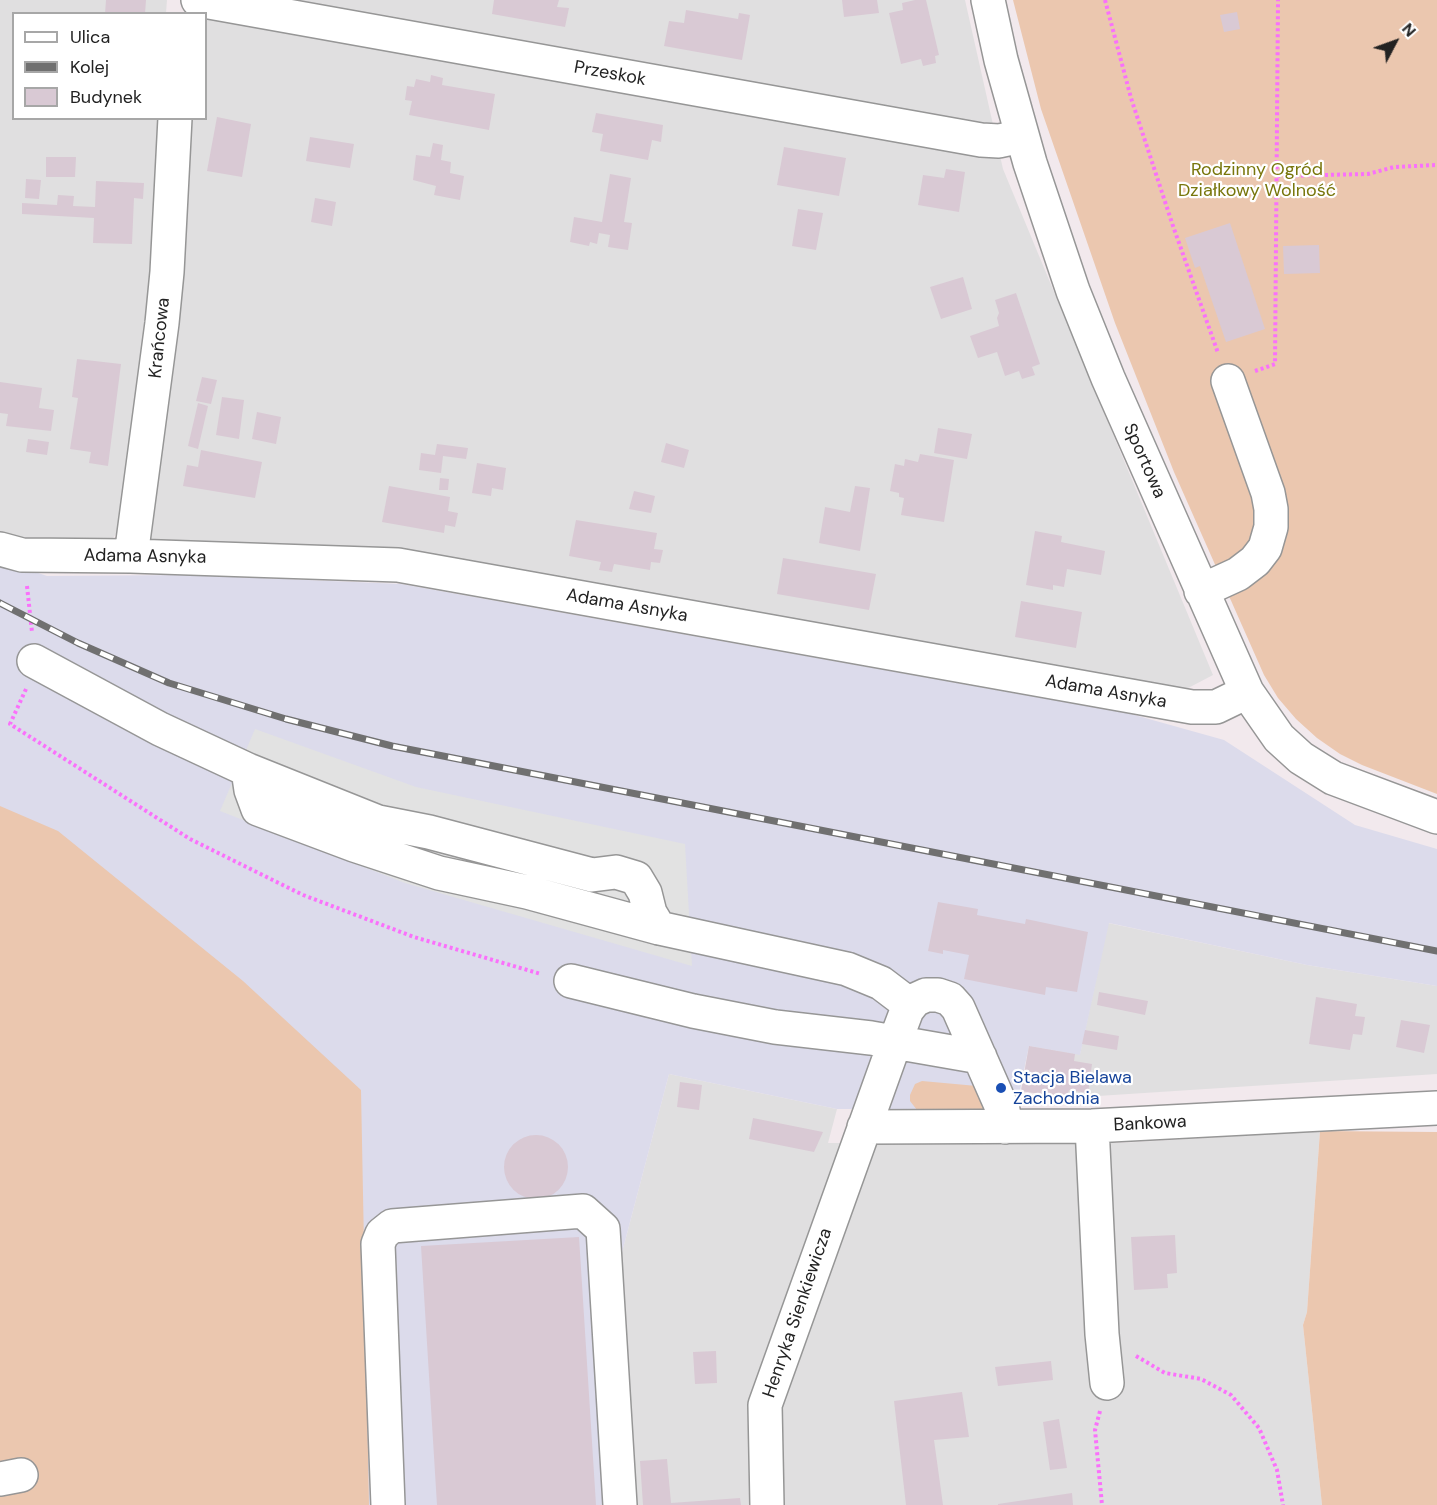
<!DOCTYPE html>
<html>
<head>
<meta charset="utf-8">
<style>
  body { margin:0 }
  #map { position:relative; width:1437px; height:1505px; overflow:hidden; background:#f2e9ed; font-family:"DM Sans",sans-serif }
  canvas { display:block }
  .legend { position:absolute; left:12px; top:12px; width:195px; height:108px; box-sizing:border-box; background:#fff; border:2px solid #a7a7a7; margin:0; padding:8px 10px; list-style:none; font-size:18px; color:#222 }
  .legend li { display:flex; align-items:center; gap:12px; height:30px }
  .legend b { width:30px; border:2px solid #a7a7a7 }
  .north { position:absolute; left:1365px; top:12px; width:60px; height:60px; -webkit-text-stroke:4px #fff; paint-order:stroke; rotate:49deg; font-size:16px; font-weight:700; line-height:24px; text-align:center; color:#222 }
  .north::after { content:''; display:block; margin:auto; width:21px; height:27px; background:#222; clip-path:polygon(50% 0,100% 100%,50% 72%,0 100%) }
</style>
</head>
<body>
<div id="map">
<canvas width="1437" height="1505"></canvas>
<ul class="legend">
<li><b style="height:8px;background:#fff"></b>Ulica</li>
<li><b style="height:8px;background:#707070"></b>Kolej</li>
<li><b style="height:16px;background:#d9c9d4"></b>Budynek</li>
</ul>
<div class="north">N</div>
</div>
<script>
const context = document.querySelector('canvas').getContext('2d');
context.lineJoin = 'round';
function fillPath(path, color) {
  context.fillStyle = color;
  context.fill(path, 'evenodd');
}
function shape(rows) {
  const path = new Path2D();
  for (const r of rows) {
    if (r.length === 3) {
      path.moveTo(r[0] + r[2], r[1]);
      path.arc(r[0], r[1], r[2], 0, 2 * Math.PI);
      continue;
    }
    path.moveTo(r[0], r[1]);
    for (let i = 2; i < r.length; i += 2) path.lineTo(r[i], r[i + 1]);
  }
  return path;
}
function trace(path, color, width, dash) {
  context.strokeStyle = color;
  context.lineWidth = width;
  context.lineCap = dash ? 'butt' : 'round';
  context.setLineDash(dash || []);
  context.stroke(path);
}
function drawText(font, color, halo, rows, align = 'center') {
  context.font = font + ' "DM Sans",sans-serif';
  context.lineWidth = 4.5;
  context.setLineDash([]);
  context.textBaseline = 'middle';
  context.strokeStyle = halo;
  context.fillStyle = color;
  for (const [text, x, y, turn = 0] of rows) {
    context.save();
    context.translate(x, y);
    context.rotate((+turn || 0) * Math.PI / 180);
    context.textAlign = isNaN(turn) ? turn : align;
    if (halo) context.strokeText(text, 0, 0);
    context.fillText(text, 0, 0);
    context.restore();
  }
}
const residential = shape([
  [0,0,167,0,166,13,14,14,14,118,160,119,146,340,118,531,113,538,102,544,0,537],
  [193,0,965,0,1003,169,1213,675,1173,696,544,576,371,547,245,543,157,544,145,534,187,119,206,118,206,14],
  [1108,923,1307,965,1437,986,1437,1074,1067,1098,1021,1091,1029,1046,1080,1054],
  [669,1074,837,1109,828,1143,1121,1143,1320,1131,1307,1312,1303,1325,1322,1505,623,1505,605,1317]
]);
const industrial = shape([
  [0,560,47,576,190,575,401,584,1131,714,1224,740,1355,825,1437,849,1437,986,1307,965,1109,923,1080,1055,1029,1046,1016,1109,837,1109,669,1074,605,1317,623,1505,0,1505]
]);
const grass = shape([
  [1013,0,1437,0,1437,794,1362,765,1340,754,1317,738,1296,719,1278,698,1264,675,1174,472,1115,323,1041,109],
  [0,806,58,831,243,981,361,1090,369,1505,0,1505],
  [922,1081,977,1086,995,1110,917,1110,910,1101,910,1095,915,1084],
  [1320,1131,1437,1132,1437,1505,1322,1505,1303,1325,1307,1312]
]);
const parking = shape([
  [255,729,416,787,685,844,692,966,405,883,220,811]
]);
const building = shape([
  [106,0,146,0,145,14,105,14],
  [494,0,559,0,557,7,569,8,565,27,492,14],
  [842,0,877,0,879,13,844,17],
  [915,0,926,0,939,55,935,56,936,63,923,66,921,59,901,64,889,13,903,10,902,3],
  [686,10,738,19,739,13,750,15,742,60,664,46,669,21,684,23],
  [1237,12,1240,29,1224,32,1220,15],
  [431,75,443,78,442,85,495,94,489,130,409,115,412,101,405,100,407,86,414,87,416,79,430,82],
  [596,113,663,125,661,142,652,140,648,160,600,151,603,134,592,132],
  [217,117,251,124,242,177,207,171],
  [310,137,354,144,350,168,306,161],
  [433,143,443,145,441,160,451,162,450,173,464,176,460,200,434,195,436,186,413,180,416,155,430,157],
  [784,147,846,158,839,196,777,185],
  [46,157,76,157,75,177,46,177],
  [946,169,965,172,959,212,918,205,923,175,944,178],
  [610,174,631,178,624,222,632,223,628,250,608,247,610,235,599,233,597,244,590,242,589,246,570,242,574,217,602,222],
  [26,179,41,180,39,199,25,198],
  [96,181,144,183,143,199,134,198,132,244,93,243,94,218,22,214,22,203,57,205,58,195,74,196,73,206,95,207],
  [315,198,336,202,332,226,311,222],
  [798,209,823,213,816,250,792,246],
  [1230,223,1265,329,1226,342,1200,266,1195,268,1185,238],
  [1319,245,1320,273,1284,274,1283,246],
  [963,277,972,309,941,319,930,287],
  [1016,293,1040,364,1032,367,1035,375,1022,379,1019,371,1005,376,997,352,978,358,970,336,999,326,997,318,999,313,995,300],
  [77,359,121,364,108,466,89,463,91,452,70,449,78,398,72,397],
  [202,377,217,380,211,404,196,401],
  [0,382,42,388,39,408,54,410,51,431,6,426,8,414,0,413],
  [222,397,244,400,239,439,216,435],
  [198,403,208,406,198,449,188,446],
  [257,412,281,417,276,444,252,439],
  [938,428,972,434,967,459,934,453],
  [28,439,49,442,47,455,26,452],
  [666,443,689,450,684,468,661,462],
  [437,444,468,448,466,459,443,456,441,473,419,470,421,453,435,455],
  [201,450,262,462,255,498,183,486,187,465,198,467],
  [920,454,954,460,944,522,901,515,904,498,899,497,899,493,890,491,895,464,904,466,905,459,918,462],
  [477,463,506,468,503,490,492,488,491,496,472,493],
  [440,478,449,479,448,490,439,490],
  [389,486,450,497,448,511,458,513,455,527,445,525,444,533,382,522],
  [855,486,870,488,860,551,819,543,825,507,850,512],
  [634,491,655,496,651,513,629,509],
  [576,520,657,533,654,549,663,550,660,563,651,562,650,570,614,564,612,572,599,570,601,562,569,556],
  [1035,531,1062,536,1061,542,1105,551,1101,575,1067,569,1064,587,1053,585,1053,590,1026,585],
  [783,558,876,574,869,610,777,594],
  [1021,601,1082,612,1076,648,1015,637],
  [938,902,978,909,977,915,1025,924,1026,919,1088,932,1077,992,1046,987,1045,995,964,979,969,955,943,950,943,954,928,951],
  [1099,992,1148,1001,1145,1015,1097,1005],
  [1316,997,1357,1004,1355,1016,1365,1017,1362,1035,1353,1034,1350,1050,1309,1044],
  [1401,1020,1430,1025,1424,1053,1396,1047],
  [1085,1030,1119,1036,1117,1050,1082,1044],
  [1029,1046,1075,1054,1074,1061,1092,1064,1088,1093,1069,1090,1067,1098,1021,1091],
  [680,1082,702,1085,699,1110,677,1107],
  [753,1118,823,1132,814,1152,749,1139],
  [536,1167,32],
  [1175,1235,1177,1273,1167,1274,1168,1288,1134,1290,1131,1237],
  [579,1237,596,1505,437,1505,421,1246],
  [716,1351,717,1383,695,1384,693,1352],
  [1051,1361,1053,1380,998,1386,995,1367],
  [962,1392,969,1437,934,1440,943,1505,906,1505,894,1401],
  [1059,1419,1067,1468,1050,1470,1043,1422],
  [667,1459,671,1503,740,1498,741,1505,643,1505,640,1461],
  [1072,1493,1073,1505,998,1505,998,1504]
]);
const path = shape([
  [1105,0,1131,98,1173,226,1218,353],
  [1277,176,1368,174,1394,167,1437,165],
  [1255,371,1275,364,1278,0],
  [27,586,32,632],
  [26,689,10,724,190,839,303,895,414,937,541,974],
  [1136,1356,1165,1373,1201,1379,1231,1395,1259,1428,1277,1470,1283,1505],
  [1100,1411,1095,1430,1102,1505]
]);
const minor = shape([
  [198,0,981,140,999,141,1022,136],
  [988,0,1001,60,1030,163,1073,291,1108,378,1247,692,1279,738,1301,758,1333,778,1437,817],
  [0,549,22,555,131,556,398,565,1192,707,1216,707,1247,692],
  [131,556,162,323,167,272,175,118],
  [1201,591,1238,574,1255,561,1265,548,1271,527,1271,509,1268,493,1228,381],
  [34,661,160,729,248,770,251,790,258,809,354,845,439,873,527,892,659,928,847,969,881,983,910,1005],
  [248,770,378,822,429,832,592,875,616,872,636,878,645,893,650,913,659,928],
  [571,981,693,1011,775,1027,871,1038,980,1057],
  [1092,1126,1102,1334,1107,1383],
  [864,1127,1092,1126,1437,1108],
  [0,1479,21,1475],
  [388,1505,378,1244,382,1234,392,1226,583,1211,603,1229,620,1505],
  [767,1505,765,1405,895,1042,907,1010,915,1000,926,995,938,995,950,999,958,1008,1003,1110,1005,1127]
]);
const rail = shape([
  [0,603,78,643,169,683,286,719,392,746,1437,951]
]);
const markers = [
  [1001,1088,6,"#1a4fb4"]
];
const streetNames = [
  ["Przeskok",610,74,10],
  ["Krańcowa",160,338,-84],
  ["Sportowa",1144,461,66],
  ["Adama Asnyka",145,557,1],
  ["Adama Asnyka",627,606,10],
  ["Adama Asnyka",1106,692,10],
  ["Bankowa",1150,1124,-3],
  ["Henryka Sienkiewicza",798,1313,-71]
];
const parkNames = [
  ["Rodzinny Ogród",1257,170],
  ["Działkowy Wolność",1257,191]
];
const transitNames = [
  ["Stacja Bielawa",1013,1078],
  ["Zachodnia",1013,1099]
];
fillPath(residential, '#e0dfe0');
fillPath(industrial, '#dcdbeb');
fillPath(grass, '#ebc7af');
fillPath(parking, '#e2e2e2');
fillPath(building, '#d9c9d4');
trace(minor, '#969696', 36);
trace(path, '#fa71fb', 4, [3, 3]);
trace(minor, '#fff', 33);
trace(rail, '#707070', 7);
trace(rail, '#fff', 4.5, [14]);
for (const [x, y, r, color] of markers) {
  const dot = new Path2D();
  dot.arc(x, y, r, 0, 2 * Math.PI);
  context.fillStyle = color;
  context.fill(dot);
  trace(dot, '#fff', 2);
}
drawText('18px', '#222', '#fff', streetNames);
drawText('18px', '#78760c', '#fff', parkNames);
drawText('18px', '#164399', '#fff', transitNames, 'left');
</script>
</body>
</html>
